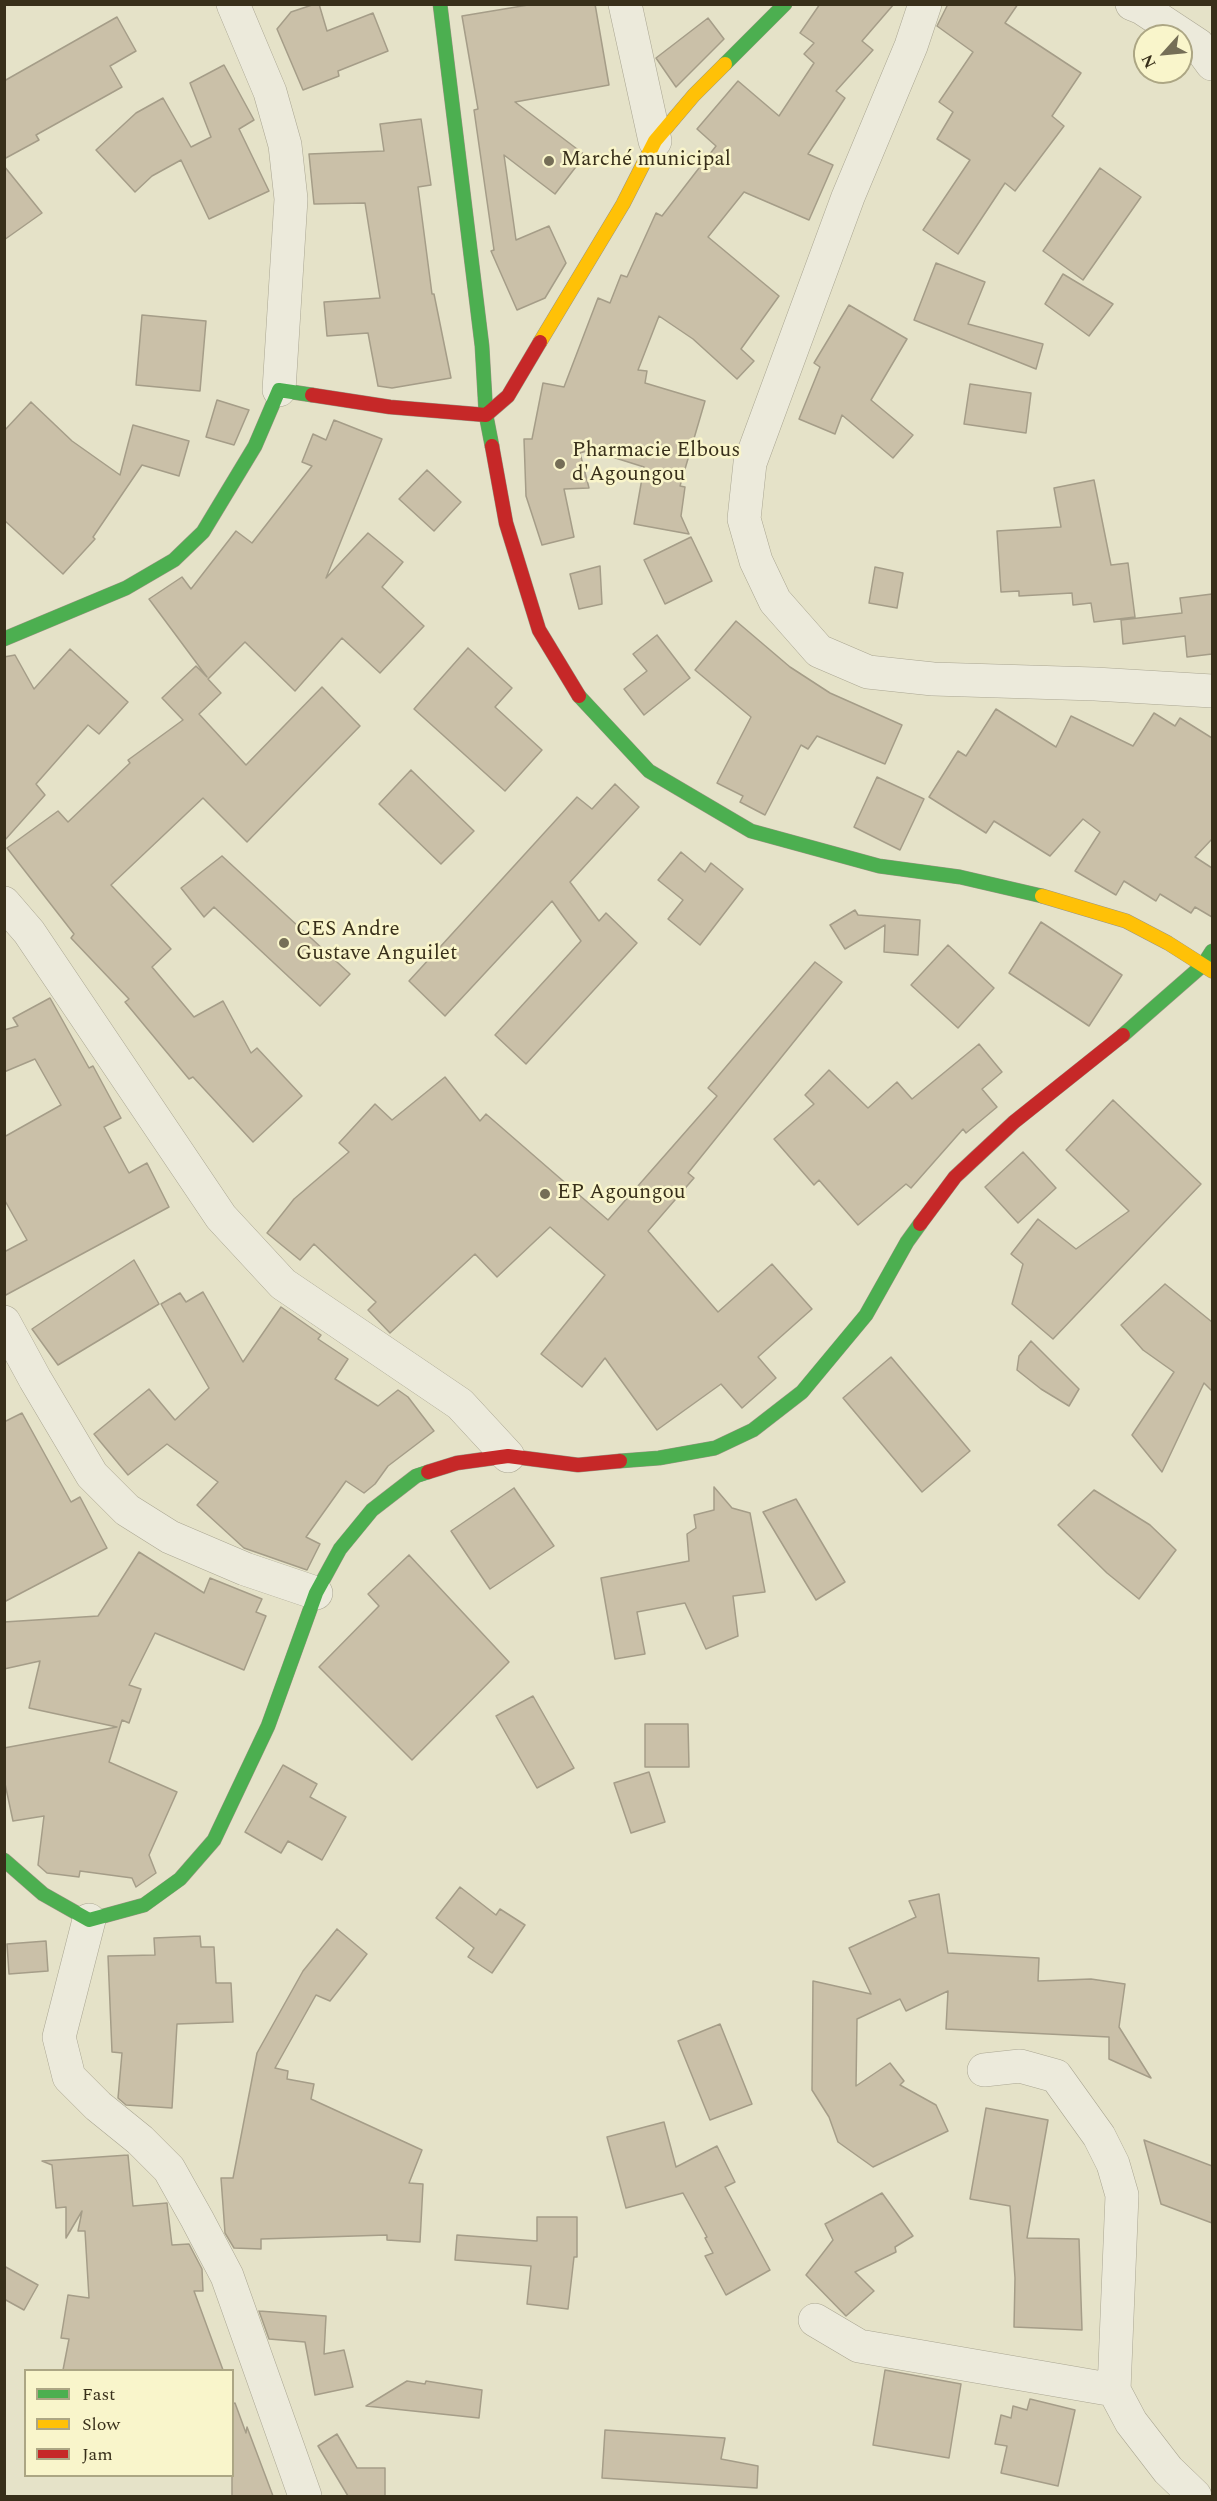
<!DOCTYPE html>
<html>
<head>
<meta charset="utf-8">
<style>
  body { margin:0 }
  #map { position:relative; width:1217px; height:2501px; overflow:hidden; background:#e5e2c8; font-family:Spectral,serif }
  canvas { display:block }
  .frame { position:absolute; inset:0; border:6px solid #382f1a; pointer-events:none }
  .legend { position:absolute; left:24px; top:2369px; width:210px; height:108px; box-sizing:border-box; background:#f9f5cb; border:2px solid #aca684; margin:0; padding:8px 10px; list-style:none; font-size:18px; color:#382f1a }
  .legend li { display:flex; align-items:center; gap:12px; height:30px }
  .legend b { width:30px; border:2px solid #aca684 }
  .north { position:absolute; left:1133px; top:24px; width:60px; height:60px; box-sizing:border-box; background:#f9f5cb; border:2px solid #aca684; border-radius:50%; rotate:243deg; font-size:16px; font-weight:700; line-height:24px; text-align:center; color:#382f1a }
  .north::after { content:''; display:block; margin:auto; width:21px; height:27px; background:#756e57; clip-path:polygon(50% 0,100% 100%,50% 72%,0 100%) }
</style>
</head>
<body>
<div id="map">
<canvas width="1217" height="2501"></canvas>
<div class="frame"></div>
<ul class="legend">
<li><b style="height:8px;background:#4caf50"></b>Fast</li>
<li><b style="height:8px;background:#ffc107"></b>Slow</li>
<li><b style="height:8px;background:#c62828"></b>Jam</li>
</ul>
<div class="north">N</div>
</div>
<script>
const context = document.querySelector('canvas').getContext('2d');
context.lineJoin = 'round';
function fillPath(path, color) {
  context.fillStyle = color;
  context.fill(path, 'evenodd');
}
function shape(rows) {
  const path = new Path2D();
  for (const r of rows) {
    path.moveTo(r[0], r[1]);
    for (let i = 2; i < r.length; i += 2) path.lineTo(r[i], r[i + 1]);
  }
  return path;
}
function trace(path, color, width, dash) {
  context.strokeStyle = color;
  context.lineWidth = width;
  context.lineCap = dash ? 'butt' : 'round';
  context.setLineDash(dash || []);
  context.stroke(path);
}
function drawText(font, color, halo, rows, align = 'center') {
  context.font = font + ' Spectral,serif';
  context.lineWidth = 5;
  context.setLineDash([]);
  context.textBaseline = 'middle';
  context.strokeStyle = halo;
  context.fillStyle = color;
  for (const [text, x, y, turn = 0] of rows) {
    context.save();
    context.translate(x, y);
    context.rotate((+turn || 0) * Math.PI / 180);
    context.textAlign = isNaN(turn) ? turn : align;
    if (halo) context.strokeText(text, 0, 0);
    context.fillText(text, 0, 0);
    context.restore();
  }
}
const building = shape([
  [315,4,319,4,327,31,373,13,388,51,338,71,339,76,303,90,277,29,291,12,315,4],
  [534,4,595,4,609,85,515,102,585,155,555,194,504,155,516,240,549,226,566,263,545,298,517,310,491,251,494,250,474,110,478,109,462,16,534,4],
  [820,4,894,4,862,41,873,50,836,91,845,98,808,154,833,165,809,220,744,192,708,237,779,296,741,349,754,361,737,379,693,339,659,316,638,370,647,371,645,383,705,401,680,486,685,487,681,516,689,534,634,524,644,467,590,450,580,453,589,488,564,489,574,537,542,545,526,496,524,439,532,439,543,383,564,387,598,298,610,303,621,275,627,277,656,213,662,216,716,146,697,129,738,81,779,116,814,63,804,54,814,43,800,33,820,4],
  [948,4,1018,4,1005,23,1081,73,1052,116,1064,126,1015,191,1005,183,958,254,923,230,970,160,937,139,953,112,939,102,973,52,937,26,948,4],
  [117,17,136,51,110,66,122,87,36,135,39,140,4,159,4,81,117,17],
  [708,18,724,39,676,87,656,58,708,18],
  [224,65,254,120,239,129,269,191,209,219,181,160,152,176,135,192,96,150,136,113,163,98,191,147,211,137,190,83,224,65],
  [421,119,431,185,418,187,432,294,434,294,451,378,392,388,378,386,368,333,327,336,324,302,380,298,365,203,314,204,309,154,384,151,380,124,421,119],
  [4,166,42,213,4,240,4,166],
  [1100,168,1141,197,1083,280,1043,251,1100,168],
  [936,263,985,282,968,324,1043,344,1036,369,914,320,936,263],
  [1063,274,1113,304,1089,336,1045,304,1063,274],
  [849,305,907,339,871,400,913,435,893,458,842,415,835,434,799,419,820,367,814,363,849,305],
  [142,315,206,321,200,391,136,385,142,315],
  [970,384,1031,393,1026,433,964,424,970,384],
  [217,400,249,410,234,445,206,437,217,400],
  [31,402,72,441,120,475,133,425,189,441,179,476,142,465,93,537,95,539,63,574,4,520,4,431,31,402],
  [334,420,382,439,326,578,368,533,403,562,382,587,424,626,380,673,342,638,295,691,245,642,208,679,221,693,199,714,246,765,322,687,360,726,247,842,203,798,111,885,171,949,152,967,194,1017,223,1001,251,1053,257,1048,302,1096,253,1142,193,1077,189,1079,125,1002,129,999,71,938,74,934,7,848,58,811,68,822,130,763,128,760,183,720,162,698,196,666,207,677,149,599,182,577,191,589,236,531,252,543,312,466,302,462,313,434,326,440,334,420],
  [427,470,461,502,434,531,399,499,427,470],
  [1094,480,1111,565,1128,563,1135,617,1094,622,1091,603,1073,605,1072,593,1019,596,1019,591,1001,592,997,531,1061,527,1054,488,1094,480],
  [691,537,712,581,665,604,644,560,691,537],
  [600,566,602,604,579,609,570,574,600,566],
  [875,567,903,573,897,608,869,603,875,567],
  [1212,594,1212,654,1187,657,1185,636,1123,644,1121,620,1182,613,1180,598,1212,594],
  [736,621,790,667,830,693,902,725,885,764,817,736,808,749,801,745,765,815,740,802,743,796,717,783,751,717,695,670,736,621],
  [657,635,690,678,644,715,624,689,647,671,633,654,657,635],
  [468,648,512,688,495,707,542,750,505,791,414,709,468,648],
  [70,649,128,702,99,734,88,725,36,784,45,795,4,841,4,657,15,655,34,689,70,649],
  [996,709,1056,747,1071,716,1133,746,1154,713,1175,726,1180,718,1212,738,1212,839,1195,857,1212,868,1212,917,1195,907,1191,913,1160,894,1156,901,1124,881,1116,895,1075,871,1100,832,1083,819,1050,856,994,821,986,833,929,797,958,751,966,756,996,709],
  [411,770,474,831,441,864,379,804,411,770],
  [877,777,924,799,900,850,854,827,877,777],
  [615,784,639,807,570,882,599,921,606,913,637,943,526,1064,495,1035,581,941,552,901,445,1016,409,981,577,797,592,809,615,784],
  [681,852,705,872,711,863,743,889,700,945,668,919,683,900,658,880,681,852],
  [222,856,350,974,320,1006,214,907,204,917,181,888,222,856],
  [855,910,858,915,920,920,918,955,884,952,885,925,845,949,830,925,855,910],
  [1041,922,1122,975,1089,1026,1009,973,1041,922],
  [948,945,994,988,958,1028,911,985,948,945],
  [815,962,842,982,688,1173,694,1178,648,1231,718,1312,772,1264,812,1309,758,1357,776,1378,742,1408,721,1384,657,1430,605,1358,582,1387,541,1354,605,1275,550,1227,497,1277,475,1254,390,1333,368,1310,376,1302,314,1244,300,1260,267,1233,294,1199,349,1152,339,1143,375,1104,392,1120,445,1077,480,1121,486,1114,608,1220,717,1096,708,1088,815,962],
  [50,998,89,1068,93,1066,121,1118,104,1127,129,1173,147,1163,169,1207,4,1296,4,1252,27,1240,4,1199,4,1137,61,1105,35,1059,4,1072,4,1030,18,1026,13,1018,50,998],
  [979,1044,1002,1072,982,1089,997,1107,966,1133,963,1129,911,1188,906,1184,858,1225,819,1180,814,1185,774,1139,814,1104,805,1095,829,1070,868,1108,897,1082,912,1099,979,1044],
  [1113,1100,1201,1184,1053,1339,1012,1304,1023,1264,1011,1254,1038,1219,1076,1249,1129,1211,1066,1150,1113,1100],
  [1023,1152,1056,1188,1018,1223,985,1187,1023,1152],
  [134,1260,159,1304,58,1365,32,1329,134,1260],
  [1165,1284,1212,1322,1212,1391,1204,1383,1162,1472,1132,1435,1174,1372,1143,1350,1121,1325,1165,1284],
  [203,1292,243,1362,281,1307,321,1335,318,1339,348,1359,335,1379,378,1406,398,1390,408,1397,434,1431,388,1466,375,1484,364,1493,346,1481,306,1537,320,1544,307,1570,244,1548,197,1505,218,1482,167,1444,128,1475,94,1434,149,1389,175,1420,209,1388,161,1304,180,1293,186,1302,203,1292],
  [1031,1341,1079,1389,1069,1406,1041,1389,1017,1370,1019,1356,1031,1341],
  [891,1357,970,1451,922,1492,843,1398,891,1357],
  [22,1413,71,1502,80,1497,107,1548,4,1602,4,1422,22,1413],
  [714,1487,732,1508,750,1513,765,1592,733,1596,738,1636,706,1649,685,1603,637,1612,645,1654,615,1659,601,1578,689,1561,687,1534,696,1528,694,1515,714,1510,714,1487],
  [514,1488,554,1546,490,1589,451,1531,514,1488],
  [1094,1490,1150,1525,1176,1550,1139,1599,1107,1573,1058,1525,1094,1490],
  [796,1499,845,1582,816,1600,763,1512,796,1499],
  [139,1552,204,1593,210,1578,262,1599,256,1612,266,1616,244,1670,155,1633,129,1685,141,1689,129,1723,122,1720,109,1762,177,1792,149,1855,156,1873,136,1887,132,1878,80,1871,79,1877,47,1873,38,1865,44,1816,13,1821,4,1779,4,1748,117,1727,29,1708,40,1661,4,1669,4,1622,98,1616,139,1552],
  [409,1555,509,1662,412,1760,319,1667,379,1606,368,1594,409,1555],
  [533,1696,574,1768,537,1788,496,1716,533,1696],
  [645,1724,688,1724,689,1767,645,1767,645,1724],
  [283,1765,317,1784,310,1797,346,1817,322,1860,288,1841,281,1853,245,1832,283,1765],
  [649,1772,665,1822,631,1833,614,1783,649,1772],
  [460,1887,496,1915,500,1909,525,1925,492,1973,468,1957,474,1948,436,1918,460,1887],
  [939,1894,948,1953,1039,1958,1038,1981,1091,1979,1125,1984,1119,2027,1151,2078,1109,2059,1109,2037,946,2029,948,1991,906,2011,900,1999,857,2019,856,2086,890,2063,904,2081,900,2085,936,2105,948,2131,873,2167,838,2142,829,2117,812,2090,813,1981,871,1994,849,1948,916,1917,909,1901,939,1894],
  [337,1929,367,1954,330,2001,316,1995,275,2068,288,2071,287,2079,314,2084,311,2099,422,2150,409,2183,423,2184,420,2242,387,2240,387,2235,261,2239,261,2249,234,2248,225,2233,221,2178,233,2178,257,2053,303,1971,337,1929],
  [200,1936,201,1947,214,1947,216,1983,231,1983,233,2022,177,2024,172,2108,126,2105,118,2098,122,2053,112,2052,108,1956,155,1955,154,1938,200,1936],
  [46,1941,48,1971,9,1974,7,1944,46,1941],
  [720,2024,752,2104,710,2120,678,2041,720,2024],
  [986,2108,1048,2120,1027,2238,1079,2239,1082,2330,1014,2327,1015,2278,1010,2206,970,2199,986,2108],
  [664,2122,676,2167,717,2146,735,2182,725,2187,770,2270,726,2295,705,2256,713,2253,705,2238,707,2237,683,2193,626,2208,607,2137,664,2122],
  [1144,2140,1212,2166,1212,2223,1161,2204,1144,2140],
  [128,2155,133,2206,167,2203,172,2245,189,2244,202,2269,203,2291,194,2291,223,2370,63,2370,69,2339,61,2338,68,2295,89,2298,85,2231,78,2231,82,2211,66,2238,66,2207,56,2208,52,2165,42,2161,128,2155],
  [882,2193,913,2236,895,2247,896,2252,855,2272,874,2291,846,2316,806,2275,833,2240,825,2224,882,2193],
  [537,2217,577,2217,577,2257,574,2257,568,2309,527,2304,531,2266,455,2260,457,2235,537,2241,537,2217],
  [4,2266,38,2285,24,2310,4,2299,4,2266],
  [259,2311,326,2316,324,2354,344,2350,353,2387,315,2395,305,2342,269,2339,259,2311],
  [885,2370,961,2384,949,2458,873,2445,885,2370],
  [407,2381,425,2384,426,2381,482,2390,479,2418,366,2406,407,2381],
  [1030,2399,1075,2410,1058,2486,1001,2473,1007,2446,995,2444,1001,2415,1011,2418,1013,2406,1027,2410,1030,2399],
  [235,2403,246,2433,247,2427,273,2496,232,2496,232,2404,235,2403],
  [605,2430,725,2438,721,2459,758,2466,757,2488,602,2478,605,2430],
  [337,2434,357,2468,385,2468,385,2496,348,2496,318,2446,337,2434]
]);
const street = shape([
  [233,4,270,92,285,145,291,199,279,390],
  [625,4,655,141],
  [925,4,911,46,848,197,750,463,744,519,756,561,775,601,819,651,868,672,933,679,1095,684,1212,691],
  [1132,4,1142,8,1198,45,1212,64],
  [4,903,29,932,221,1217,283,1284,460,1404,508,1456],
  [4,1322,35,1379,92,1475,127,1510,170,1537,245,1569,316,1593],
  [89,1920,59,2037,69,2077,98,2106,140,2140,169,2169,197,2219,227,2276,305,2496],
  [984,2070,1020,2066,1056,2076,1099,2136,1113,2164,1122,2195,1114,2390],
  [815,2320,859,2346,1114,2390,1131,2422,1168,2470,1195,2496]
]);
const fast = shape([
  [440,4,482,346,486,415,492,446],
  [725,64,785,4],
  [4,639,126,588,174,560,203,532,255,446,279,390,312,395],
  [579,696,649,771,751,831,879,866,960,877,1042,896],
  [1123,1035,1203,965,1212,951],
  [620,1461,659,1458,715,1448,753,1430,802,1392,866,1315,907,1242,920,1224],
  [4,1860,43,1894,89,1920,144,1905,180,1879,214,1840,268,1726,316,1593,340,1549,372,1510,416,1476,428,1472]
]);
const slow = shape([
  [540,342,623,204,655,141,694,95,725,64],
  [1042,896,1126,921,1168,943,1212,971]
]);
const jam = shape([
  [312,395,390,407,486,415,508,396,540,342],
  [492,446,506,523,539,630,579,696],
  [920,1224,955,1177,1014,1122,1123,1035],
  [428,1472,457,1463,508,1456,578,1465,620,1461]
]);
const markers = [
  [549,161,6,"#756e57"],
  [560,464,6,"#756e57"],
  [284,943,6,"#756e57"],
  [545,1194,6,"#756e57"]
];
const poiNames = [
  ["Marché municipal",561,161],
  ["Pharmacie Elbous",572,452],
  ["d'Agoungou",572,476],
  ["CES Andre",296,931],
  ["Gustave Anguilet",296,955],
  ["EP Agoungou",557,1194]
];
fillPath(building, '#cac0a8');
trace(building, '#a59d88', 1.5);
trace(street, '#aaa692', 34);
trace(fast, '#999482', 15);
trace(slow, '#999482', 15);
trace(jam, '#999482', 15);
trace(street, '#eceadb', 33);
trace(fast, '#4caf50', 14);
trace(slow, '#ffc107', 14);
trace(jam, '#c62828', 14);
for (const [x, y, r, color] of markers) {
  const dot = new Path2D();
  dot.arc(x, y, r, 0, 2 * Math.PI);
  context.fillStyle = color;
  context.fill(dot);
  trace(dot, '#f9f5cb', 2);
}
drawText('21px', '#382f1a', '#f9f5cb', poiNames, 'left');
</script>
</body>
</html>
